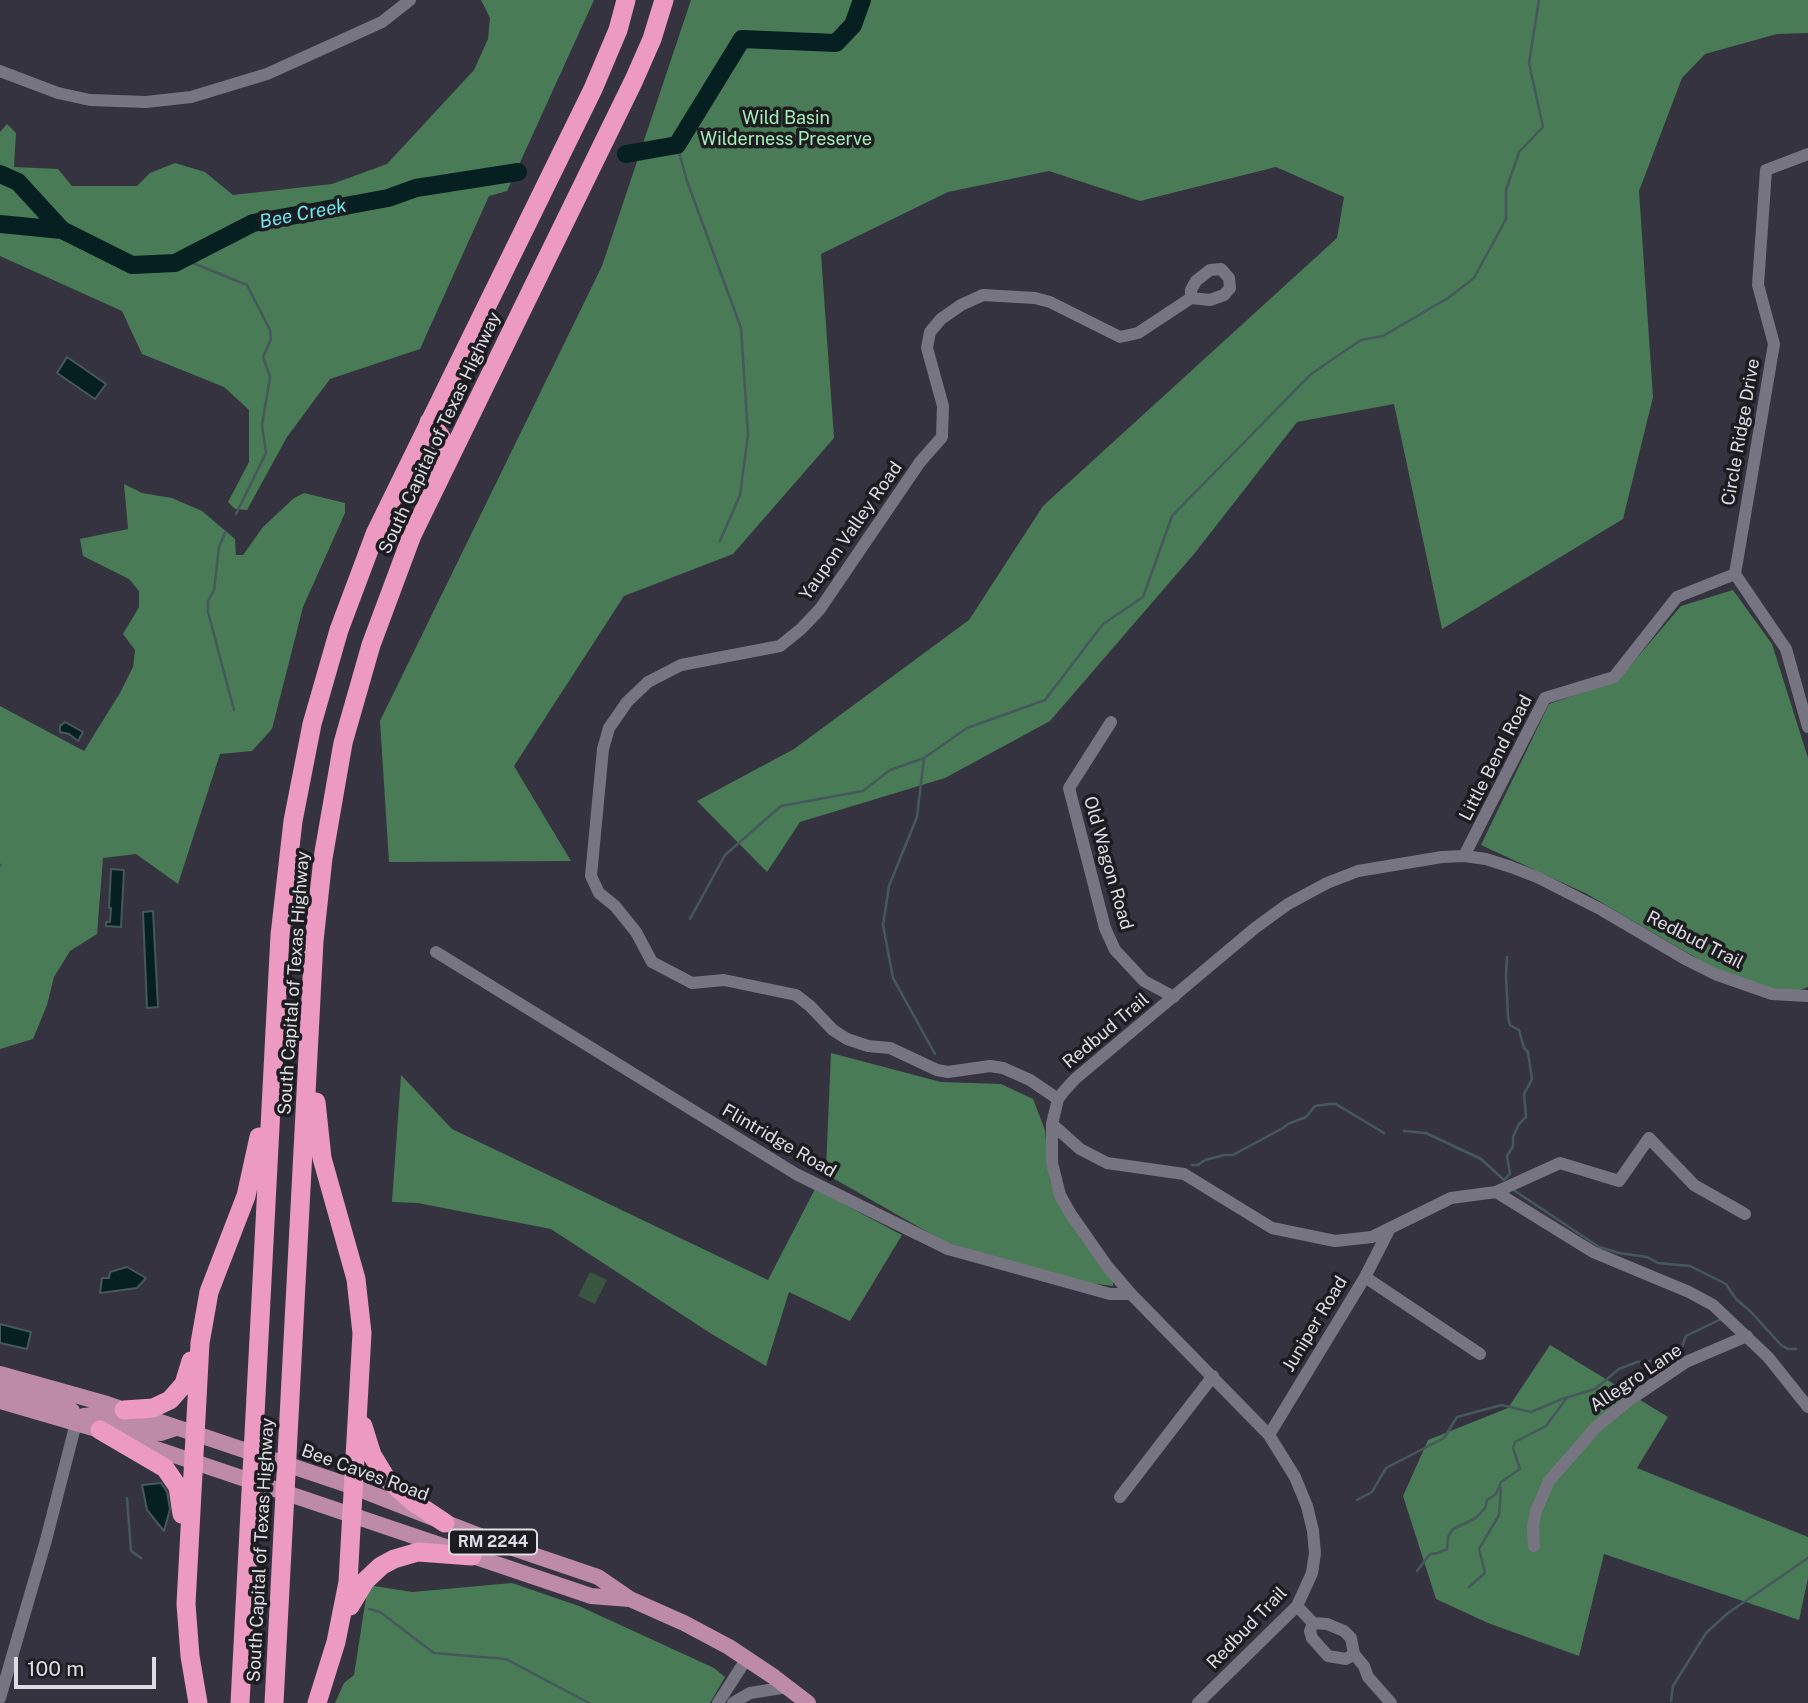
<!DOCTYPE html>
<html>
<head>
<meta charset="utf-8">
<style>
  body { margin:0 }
  #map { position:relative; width:1808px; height:1703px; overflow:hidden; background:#35333f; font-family:"Public Sans",sans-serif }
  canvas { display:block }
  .scale { position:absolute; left:14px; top:1657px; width:142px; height:32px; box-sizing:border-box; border:4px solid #dddce4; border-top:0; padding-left:9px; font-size:21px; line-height:24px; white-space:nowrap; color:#dddce4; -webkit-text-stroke:5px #1c1c21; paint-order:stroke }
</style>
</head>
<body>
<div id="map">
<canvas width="1808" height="1703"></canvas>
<div class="scale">100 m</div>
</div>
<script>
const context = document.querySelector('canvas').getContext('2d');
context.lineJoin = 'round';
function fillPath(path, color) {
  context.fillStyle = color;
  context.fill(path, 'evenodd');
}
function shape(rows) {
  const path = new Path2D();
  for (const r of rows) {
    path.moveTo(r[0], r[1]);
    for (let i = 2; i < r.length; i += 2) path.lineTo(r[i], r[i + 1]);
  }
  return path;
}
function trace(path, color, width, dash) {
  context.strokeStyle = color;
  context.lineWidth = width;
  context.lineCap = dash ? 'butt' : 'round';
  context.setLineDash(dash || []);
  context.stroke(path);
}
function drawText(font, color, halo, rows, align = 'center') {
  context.font = font + ' "Public Sans",sans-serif';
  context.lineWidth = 7;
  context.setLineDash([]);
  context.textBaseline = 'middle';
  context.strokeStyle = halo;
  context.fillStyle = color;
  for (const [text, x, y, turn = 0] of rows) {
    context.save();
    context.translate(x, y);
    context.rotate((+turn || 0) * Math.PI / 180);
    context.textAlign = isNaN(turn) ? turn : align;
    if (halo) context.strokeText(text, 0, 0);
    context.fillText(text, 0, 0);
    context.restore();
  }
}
const green = shape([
  [590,1272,607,1280,595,1304,578,1296]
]);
const forest = shape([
  [481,0,594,0,507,191,489,196,420,349,330,379,287,437,247,510,235,509,228,502,249,462,249,410,224,387,142,354,122,311,0,256,0,132,7,124,16,133,14,167,58,169,72,186,137,186,150,173,175,163,205,172,233,195,332,184,387,164,474,70,488,39,490,18],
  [691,0,1808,0,1808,33,1777,34,1705,54,1682,78,1639,191,1653,397,1623,519,1442,629,1394,404,1297,422,1194,554,1050,721,945,778,800,822,767,872,697,801,794,749,969,620,1043,506,1337,238,1344,197,1276,167,1140,201,1049,171,948,192,821,254,834,438,733,554,624,596,514,766,571,861,389,862,380,721,602,266],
  [124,484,142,493,172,498,202,511,235,539,236,555,243,555,263,527,294,498,304,493,345,503,345,513,303,607,272,729,252,751,220,754,178,884,136,854,103,858,97,934,70,951,54,977,47,1005,33,1039,0,1049,0,706,84,751,120,693,133,667,135,650,123,634,139,607,139,591,129,579,83,556,80,539,128,529],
  [1733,590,1772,644,1808,758,1808,987,1800,990,1770,988,1715,969,1587,894,1481,845,1549,704,1618,680,1681,606],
  [831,1053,941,1082,1001,1084,1033,1099,1045,1130,1050,1181,1113,1279,1113,1286,1081,1282,945,1242,824,1173,826,1169],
  [401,1075,452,1129,768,1280,815,1189,902,1235,850,1321,789,1292,766,1366,710,1333,551,1229,418,1203,392,1202],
  [1550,1345,1668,1417,1637,1468,1808,1537,1808,1578,1799,1620,1604,1554,1579,1656,1488,1623,1436,1599,1403,1496,1428,1440,1508,1408],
  [512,1583,579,1606,714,1668,725,1677,710,1703,335,1703,344,1683,354,1675,368,1585,412,1592]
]);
const water = shape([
  [67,357,106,384,95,399,57,373,67,357],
  [65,722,83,732,78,741,69,734,60,732,60,726,65,722],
  [111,869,124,870,121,927,106,926,106,922,110,922,111,908,109,908,111,869],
  [153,911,158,1007,147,1008,143,912,153,911],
  [127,1267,146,1278,137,1288,100,1293,102,1278,109,1278,110,1272,127,1267],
  [0,1324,31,1332,27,1349,0,1343,0,1324],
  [161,1483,167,1492,170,1509,164,1531,147,1510,142,1485,161,1483]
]);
const stream = shape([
  [677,145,687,181,741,328,748,435,740,495,720,541],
  [183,259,247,285,270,330,271,339,263,357,270,377,262,425,266,453,236,514],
  [225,533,219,547,214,590,208,601,208,612,234,710],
  [924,758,917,817,889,886,883,925,893,978,935,1054],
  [0,865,1,865],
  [690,919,725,855,781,806,863,791,890,770,924,758,967,728,1045,700,1103,624,1143,597,1172,516,1311,374,1361,340,1383,336,1448,298,1474,278,1506,219,1506,190,1519,152,1543,127,1529,63,1539,0],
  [1404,1131,1426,1133,1481,1159,1504,1180,1510,1174,1507,1156,1513,1146,1513,1137,1519,1124,1526,1117,1524,1094,1532,1079,1528,1052,1524,1048,1519,1030,1510,1025,1508,1017,1506,976,1507,957],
  [1192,1165,1198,1165,1205,1160,1224,1155,1233,1155,1283,1128,1288,1124,1306,1117,1315,1106,1329,1104,1336,1104,1384,1133],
  [1515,1191,1599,1247,1619,1253,1647,1257,1658,1263,1690,1266,1726,1284,1736,1299,1751,1312,1781,1345,1788,1349,1796,1349],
  [127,1498,131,1551,141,1558],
  [1357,1500,1372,1492,1386,1468,1444,1438,1457,1417,1502,1405,1531,1412,1562,1399,1595,1389,1619,1369,1637,1362,1663,1360,1681,1349,1686,1336,1719,1320],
  [1417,1571,1430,1554,1438,1553,1447,1549,1448,1537,1453,1529,1476,1518,1485,1508,1487,1500,1496,1494,1501,1482,1520,1469,1513,1448,1515,1442,1546,1426,1566,1399],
  [1469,1587,1485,1573,1479,1549,1499,1515,1501,1488],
  [369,1609,380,1612,434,1653,506,1659,589,1703],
  [1671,1701,1673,1686,1706,1633,1728,1613,1808,1558]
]);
const river = shape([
  [626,154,677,145,742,39,836,43,853,25,862,0],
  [0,174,18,182,62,230,132,265,175,263,253,223,388,198,416,188,518,172],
  [0,224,62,230]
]);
const minor = shape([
  [0,71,58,93,90,100,146,102,191,97,267,74,382,22,410,0],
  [1808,154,1766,170,1758,285,1774,344,1735,574,1786,649,1808,727],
  [1111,722,1069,788,1105,928,1115,950,1144,981,1174,997],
  [1464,856,1545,698,1614,677,1677,597,1735,574],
  [436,952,796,1174,948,1249,1110,1294,1131,1294],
  [1058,1099,1030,1080,1003,1068,990,1066,948,1072,937,1070,890,1048,868,1046,847,1039,833,1030,810,1006,796,995,724,980,692,983,652,962,636,932,615,906,599,893,591,876,603,749,609,728,627,702,648,682,681,665,780,646,801,629,820,609,920,462,942,437,943,406,927,348,930,332,941,319,961,305,983,295,1035,298,1050,302,1120,337,1138,333,1191,298,1210,300,1224,295,1230,288,1229,278,1221,269,1210,270,1196,281,1191,290,1191,298],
  [1052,1124,1080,1149,1107,1163,1184,1174,1272,1228,1335,1241,1372,1237,1451,1198,1496,1192,1593,1252,1689,1292,1713,1305,1768,1357,1808,1407],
  [1496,1192,1560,1163,1619,1181,1649,1138,1694,1185,1745,1214],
  [1365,1277,1480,1354],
  [1269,1435,1365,1277,1389,1230],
  [1120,1497,1213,1376],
  [1534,1546,1533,1527,1536,1511,1549,1481,1596,1427,1628,1401,1686,1362,1747,1336],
  [1297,1606,1313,1623,1327,1624,1344,1631,1351,1638,1354,1654,1364,1666,1368,1677,1391,1703],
  [1313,1623,1310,1631,1312,1638,1328,1656,1346,1659,1354,1654],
  [0,1698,46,1540,76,1423],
  [718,1703,747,1658],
  [733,1703,750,1693,788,1687],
  [1198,1703,1297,1606,1312,1573,1315,1553,1313,1531,1307,1506,1295,1477,1269,1435,1131,1294,1107,1266,1070,1213,1060,1195,1052,1163,1052,1124,1058,1099,1064,1091,1075,1079,1255,928,1288,904,1327,883,1358,871,1442,857,1464,856,1486,859,1511,867,1537,877,1602,910,1687,960,1715,974,1772,994,1808,996]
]);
const major = shape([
  [0,1374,107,1404,354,1487,495,1542,598,1577,630,1599,684,1623,729,1647,774,1677,808,1703],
  [0,1387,65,1405,72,1411,76,1423,84,1416,94,1415,148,1432,161,1433,176,1428],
  [0,1401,100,1430,591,1596,630,1599]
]);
const highway = shape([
  [429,422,441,437,441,453,436,469],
  [316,1102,322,1158,356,1279,362,1333,348,1582,336,1642,317,1703],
  [124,1410,153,1408,170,1400,184,1384,191,1361],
  [363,1426,372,1455,386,1478,412,1501,445,1523],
  [100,1430,165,1468,178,1487,182,1514],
  [350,1606,365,1581,381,1566,394,1559,418,1552,472,1556],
  [198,1703,190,1656,186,1604,200,1343,209,1292,246,1196,259,1137],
  [240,1703,280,935,293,821,312,724,339,630,375,534,593,89,618,30,626,0],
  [274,1703,314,941,323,858,343,743,371,645,412,535,634,80,652,39,664,0]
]);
const shields = [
  [493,1542,88]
];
const shieldNames = [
  ["RM 2244",493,1542]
];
const parkNames = [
  ["Wild Basin",786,118],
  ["Wilderness Preserve",786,139]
];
const streetNames = [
  ["Circle Ridge Drive",1741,432,-80],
  ["South Capital of Texas Highway",440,433,-65],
  ["Yaupon Valley Road",851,531,-55],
  ["Little Bend Road",1496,758,-63],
  ["Old Wagon Road",1108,863,74],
  ["Redbud Trail",1695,940,27],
  ["South Capital of Texas Highway",294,983,-86],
  ["Redbud Trail",1106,1031,-40],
  ["Flintridge Road",779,1141,30],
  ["Juniper Road",1315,1324,-59],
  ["Allegro Lane",1636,1378,-34],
  ["Bee Caves Road",365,1473,20],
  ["South Capital of Texas Highway",261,1550,-87],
  ["Redbud Trail",1247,1628,-46]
];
const waterNames = [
  ["Bee Creek",303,214,-11]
];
fillPath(green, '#385640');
fillPath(forest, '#497b57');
fillPath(water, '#061f21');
trace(water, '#46585c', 2);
trace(stream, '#46585c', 2.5);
trace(river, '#061f21', 18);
trace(minor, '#777582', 12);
trace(major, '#bd8ba8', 16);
trace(highway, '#ec9ac1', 19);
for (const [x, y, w] of shields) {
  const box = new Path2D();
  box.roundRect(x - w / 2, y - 12.5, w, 25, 5);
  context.fillStyle = '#1c1c21';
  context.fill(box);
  trace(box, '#dddce4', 2);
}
drawText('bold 16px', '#dddce4', null, shieldNames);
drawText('18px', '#a4f0b7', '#1c1c21', parkNames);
drawText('18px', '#dddce4', '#1c1c21', streetNames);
drawText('italic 19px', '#71e8f0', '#1c1c21', waterNames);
</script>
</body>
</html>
